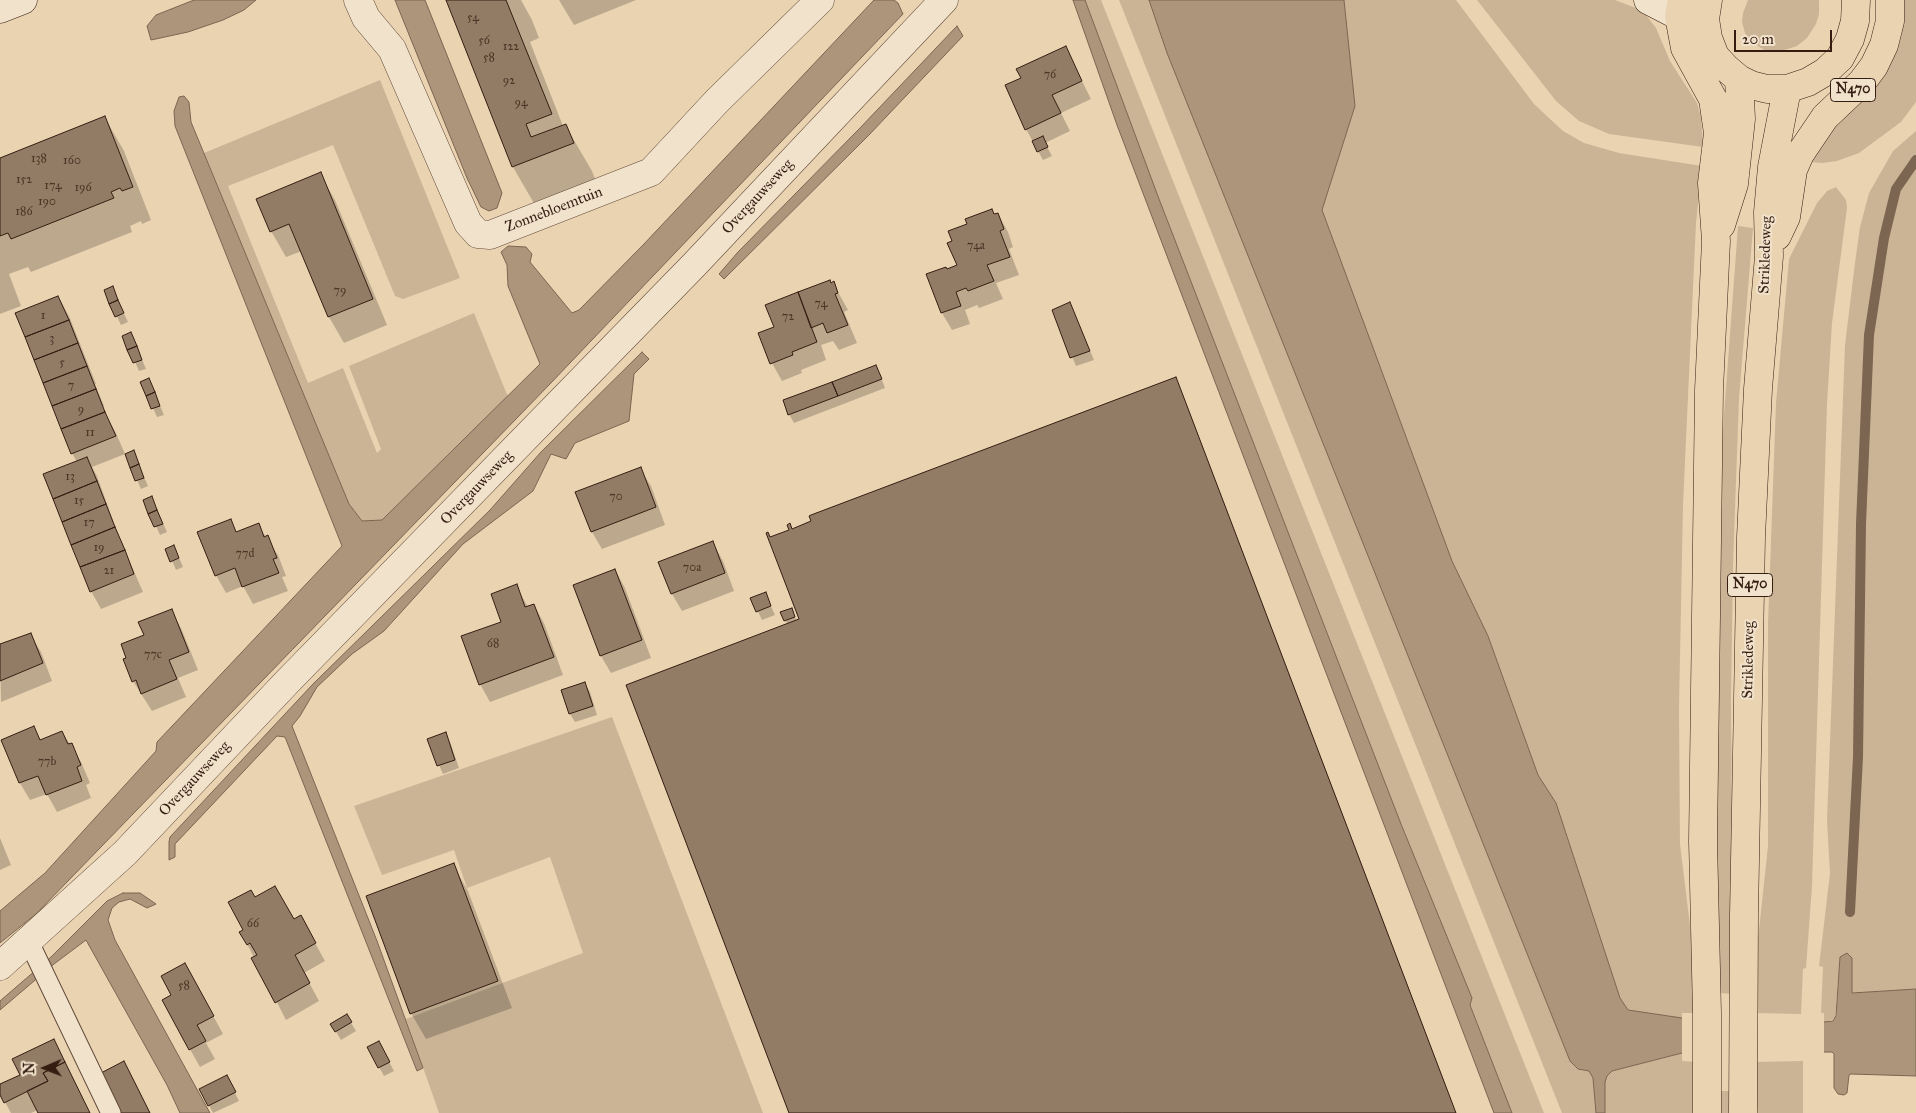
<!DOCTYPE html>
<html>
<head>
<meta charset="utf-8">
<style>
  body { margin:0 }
  #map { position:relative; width:1916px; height:1113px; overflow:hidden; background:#ead3b1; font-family:"IM FELL Great Primer",serif }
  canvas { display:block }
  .north { position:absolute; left:20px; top:1043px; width:50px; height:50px; -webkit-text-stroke:4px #f1e2cc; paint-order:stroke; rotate:269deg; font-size:14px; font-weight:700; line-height:20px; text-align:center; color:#351d12 }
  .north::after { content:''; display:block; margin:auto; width:18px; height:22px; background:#351d12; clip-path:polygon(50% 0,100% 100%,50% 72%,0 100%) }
  .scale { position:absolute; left:1734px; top:30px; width:98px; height:22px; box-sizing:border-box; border:2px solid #351d12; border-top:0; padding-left:6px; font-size:15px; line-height:18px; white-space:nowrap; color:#351d12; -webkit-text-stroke:4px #f1e2cc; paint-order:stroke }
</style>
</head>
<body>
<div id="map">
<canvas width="1916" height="1113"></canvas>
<div class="north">N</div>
<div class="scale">20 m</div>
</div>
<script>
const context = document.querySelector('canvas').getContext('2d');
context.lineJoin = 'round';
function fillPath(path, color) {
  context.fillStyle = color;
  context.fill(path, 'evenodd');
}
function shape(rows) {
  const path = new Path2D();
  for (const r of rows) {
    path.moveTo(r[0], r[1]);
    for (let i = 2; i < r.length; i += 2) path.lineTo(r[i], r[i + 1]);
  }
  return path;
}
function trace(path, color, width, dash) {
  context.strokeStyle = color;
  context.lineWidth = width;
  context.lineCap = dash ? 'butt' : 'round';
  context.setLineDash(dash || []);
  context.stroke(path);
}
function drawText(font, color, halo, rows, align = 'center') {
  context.font = font + ' "IM FELL Great Primer",serif';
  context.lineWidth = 4;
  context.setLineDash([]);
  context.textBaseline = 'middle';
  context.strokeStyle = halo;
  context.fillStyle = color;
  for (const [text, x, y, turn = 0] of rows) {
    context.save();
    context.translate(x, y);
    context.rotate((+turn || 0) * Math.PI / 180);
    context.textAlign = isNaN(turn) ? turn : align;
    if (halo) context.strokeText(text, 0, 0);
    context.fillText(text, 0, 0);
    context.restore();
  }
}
const green = shape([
  [1085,0,1101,0,1544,1113,1512,1113,1470,1004,1472,998,1401,824,1159,199],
  [1119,0,1149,0,1167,53,1570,1061,1578,1069,1589,1071,1593,1078,1596,1113,1562,1113],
  [1344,0,1456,0,1534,104,1563,131,1584,143,1619,153,1702,166,1696,223,1683,505,1679,708,1680,844,1698,991,1698,1013,1682,1013,1682,1018,1628,1010,1620,999,1556,803,1538,775,1488,636,1452,561,1322,210,1355,106],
  [1477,0,1615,0,1636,8,1646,15,1656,28,1670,61,1697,103,1701,117,1703,147,1609,134,1579,121,1556,101],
  [1748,0,1819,0,1819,14,1816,24,1807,38,1797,46,1778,52,1764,50,1749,40,1745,33,1742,22,1743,13],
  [1903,0,1916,0,1916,102,1901,122,1859,153,1837,161,1822,163,1810,162],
  [380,80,460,278,403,299,395,296,333,145,228,186,308,383,343,368,377,453,381,449,349,366,474,313,508,397,382,520,362,521,349,504,204,153],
  [1916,131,1916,989,1852,993,1840,957,1835,1019,1824,1022,1824,1013,1821,1013,1823,967,1819,966,1830,873,1827,821,1845,345,1855,263,1860,227,1869,193,1893,151],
  [1836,187,1846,200,1847,208,1832,323,1827,404,1812,886,1806,968,1803,969,1801,1014,1753,1013,1753,986,1768,846,1768,624,1776,403,1789,259,1817,203,1827,191],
  [1738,226,1753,228,1739,398,1733,565,1731,699,1733,994,1718,993,1716,834,1720,469],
  [612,717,763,1113,439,1113,406,1019,583,953,550,857,467,888,454,850,382,875,354,806],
  [1682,1053,1682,1061,1698,1062,1698,1113,1605,1113,1605,1082,1607,1076,1612,1071],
  [1803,1061,1803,1113,1758,1113,1753,1083,1753,1062],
  [1718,1091,1733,1091,1733,1113,1718,1113]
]);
const water = shape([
  [194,0,256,0,244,10,223,20,188,32,151,40,147,26,156,15,194,0],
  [395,0,425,0,502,193,497,208,489,211,481,207,467,178,395,0],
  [874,0,894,0,898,3,903,14,549,385,36,914,0,943,0,911,45,873,156,751,157,742,342,546,175,126,174,111,179,97,184,96,189,102,191,122,349,504,362,521,382,520,540,364,508,286,507,265,501,252,508,246,526,247,532,254,530,262,572,313,579,310,643,245,874,0],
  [1073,0,1085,0,1159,199,1401,824,1472,998,1470,1005,1512,1113,1494,1113,1117,125,1073,0],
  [1149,0,1344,0,1355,106,1322,210,1452,561,1488,636,1538,775,1556,803,1620,998,1628,1010,1682,1018,1824,1022,1833,1021,1836,1016,1840,957,1847,953,1852,958,1852,993,1916,989,1916,1076,1851,1074,1849,1075,1847,1093,1844,1095,1838,1094,1834,1088,1834,1054,1832,1052,1682,1053,1612,1071,1607,1076,1605,1082,1605,1113,1596,1113,1593,1078,1589,1071,1578,1069,1570,1061,1167,53,1149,0],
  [957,26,963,36,868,136,724,279,719,274,738,252,859,129,957,26],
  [642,352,649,359,634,374,629,421,575,443,566,459,551,454,533,491,463,544,384,631,352,654,317,687,300,716,292,726,377,941,423,1068,417,1071,285,737,277,736,175,844,175,857,169,860,169,842,170,837,313,684,490,510,541,452,642,352],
  [123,893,140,893,156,904,147,908,130,899,119,902,112,908,108,920,115,940,210,1113,180,1113,167,1085,86,940,54,964,0,1010,0,1001,51,957,107,901,123,893]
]);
const pier = shape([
  [1682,1016,1824,1020,1824,1054,1682,1056]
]);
const shadow = shape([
  [447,0,521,0,532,20,539,38,530,42,563,126,565,125,592,171,599,189,539,212,513,167],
  [559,0,636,0,574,25],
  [1065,47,1091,99,1061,113,1070,131,1045,143,1052,156,1043,160,1026,129],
  [105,118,124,151,151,220,142,224,141,221,130,226,132,232,31,272,28,267,9,274,21,306,0,314,0,159],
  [320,174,335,200,387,325,344,343,329,317,302,251,286,257,271,231],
  [998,214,1008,232,1013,247,1009,249,1019,275,996,283,1003,299,979,308,977,305,965,310,970,324,952,330,942,313,927,275,959,265,994,215],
  [833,283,848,310,844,312,857,343,839,350,833,341,821,345,826,360,801,370,802,373,782,381,772,363,775,328],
  [112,288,128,322,121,325,105,291],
  [59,298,69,316,96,384,95,384,104,406,101,407,115,431,125,454,92,467,97,476,119,537,143,592,101,609,91,591,77,462,72,453,17,314],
  [1070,304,1094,360,1076,366,1053,311],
  [124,337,135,342,146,369,139,371],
  [880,375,885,388,794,423,789,414],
  [1176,378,1180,387,1456,1113,790,1113,788,625,782,613,791,609,797,621,800,620,770,539],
  [149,380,164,415,157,417,142,383],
  [133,452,148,486,141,489,126,455],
  [640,469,651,486,665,525,602,549,592,532],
  [152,498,167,532,160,535,145,501],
  [230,520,237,533,258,525,278,555,286,576,282,577,288,591,253,604,243,586,226,593,216,575],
  [713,543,723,561,734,591,682,611,672,594],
  [174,546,183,567,176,570,167,549],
  [615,570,625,588,651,658,611,673,601,656],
  [516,586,528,607,534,605,544,623,563,675,490,702,480,684],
  [765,594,775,615,762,620,752,599],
  [171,610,181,628,198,670,178,678,186,697,152,711,133,681,146,636],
  [30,634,41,652,52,681,1,702,0,646],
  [585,684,590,692,597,715,575,722,570,714],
  [34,728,41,741,62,732,81,762,90,783,86,785,91,798,57,812,47,794,30,800,20,783,3,740],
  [445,734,450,742,459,768,443,774,428,740],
  [0,838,11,865,0,870],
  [453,865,468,891,512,1008,426,1039,411,1013],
  [255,898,294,921,310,934,325,961,304,973,319,1001,286,1020,241,932,245,931],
  [195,982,223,1034,206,1043,215,1059,200,1067,163,1001],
  [347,1016,356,1031,341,1040,332,1025],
  [53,1041,90,1113,39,1113,38,1110,31,1113,11,1113,0,1093,0,1086,21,1075],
  [368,1047,383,1051,394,1071,384,1076],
  [124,1063,134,1080,150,1113,122,1113],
  [231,1085,239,1101,213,1113,201,1090]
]);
const stream = shape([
  [1850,912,1858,757,1861,524,1869,335,1884,238,1896,189,1916,160]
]);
const building = shape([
  [446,0,506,0,552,114,526,124,531,137,566,124,574,143,512,167,446,0],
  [1066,46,1082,81,1052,95,1061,113,1025,130,1005,85,1021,78,1016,69,1066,46],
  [105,116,133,187,122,191,120,188,111,192,114,198,11,239,8,233,0,236,0,158,105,116],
  [1043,136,1048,147,1037,152,1032,141,1043,136],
  [321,172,373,299,328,317,289,224,270,232,256,199,321,172],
  [992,209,994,214,998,213,1004,229,1000,231,1010,257,987,265,994,281,968,291,966,288,956,292,961,306,941,313,926,274,946,267,947,269,957,265,947,243,952,241,948,231,967,224,965,219,992,209],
  [830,280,831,283,834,281,838,293,835,294,848,325,827,333,823,323,811,328,798,292,830,280],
  [113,286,118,300,109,304,104,290,113,286],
  [798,292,817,342,792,352,793,355,770,364,758,333,774,327,765,305,798,292],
  [58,296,69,320,25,337,15,313,58,296],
  [118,300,124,313,115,317,109,304,118,300],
  [1070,302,1090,351,1070,358,1052,310,1070,302],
  [69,320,78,343,34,360,25,337,69,320],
  [131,332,137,346,127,350,122,336,131,332],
  [78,343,87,366,43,383,34,360,78,343],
  [137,346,142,360,133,363,127,350,137,346],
  [876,365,882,379,838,396,832,382,876,365],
  [87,366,96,389,52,406,43,383,87,366],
  [1176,377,1456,1113,789,1113,626,685,799,619,766,533,768,532,770,537,789,530,787,525,790,523,792,529,811,521,809,516,811,515,1176,377],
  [149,378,155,392,146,396,140,382,149,378],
  [832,382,838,396,788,415,783,400,832,382],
  [96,389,105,412,61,429,52,406,96,389],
  [155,392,160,406,151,409,146,396,155,392],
  [105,412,116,436,71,454,61,429,105,412],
  [134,450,139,464,130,468,125,454,134,450],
  [87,457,97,481,53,499,43,474,87,457],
  [139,464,144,478,135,481,130,468,139,464],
  [641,467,656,507,591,532,575,492,641,467],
  [97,481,106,504,62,522,53,499,97,481],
  [152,496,157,510,148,514,143,500,152,496],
  [106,504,115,527,71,545,62,522,106,504],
  [157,510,163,524,154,527,148,514,157,510],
  [231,519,236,532,259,523,264,537,268,535,277,558,273,559,279,573,242,587,235,568,215,576,197,532,231,519],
  [115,527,125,550,80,567,71,545,115,527],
  [713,541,725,573,671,594,658,562,713,541],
  [174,545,179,558,170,562,165,549,174,545],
  [125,550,134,574,90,592,80,567,125,550],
  [615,569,642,640,600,656,573,585,615,569],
  [517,584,525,607,534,604,554,657,479,685,461,636,501,622,491,594,517,584],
  [766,592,771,606,756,612,750,598,766,592],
  [792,608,795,617,784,621,780,612,792,608],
  [172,609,189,652,169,660,177,679,141,694,136,680,132,682,123,659,126,658,121,644,144,635,138,622,172,609],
  [31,633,43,663,0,681,0,644,31,633],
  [585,682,593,706,569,714,561,690,585,682],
  [34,726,40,740,62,731,68,744,72,743,81,765,77,767,82,781,46,795,38,776,19,783,1,740,34,726],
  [446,732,455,760,437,766,427,739,446,732],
  [454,863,498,981,410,1014,366,896,454,863],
  [275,886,294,919,301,915,316,943,295,955,310,983,275,1003,251,958,257,955,250,943,247,945,239,932,243,930,228,902,251,890,255,897,275,886],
  [185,963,214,1016,197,1025,206,1041,189,1050,162,1000,171,995,161,976,185,963],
  [347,1014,352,1022,335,1032,330,1024,347,1014],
  [54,1039,65,1062,43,1073,48,1081,4,1103,0,1095,0,1084,20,1075,12,1059,54,1039],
  [379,1041,390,1062,378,1068,367,1047,379,1041],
  [124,1061,150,1113,121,1113,101,1073,124,1061],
  [65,1062,90,1113,38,1113,27,1091,48,1081,43,1073,65,1062],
  [227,1075,236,1092,208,1106,199,1089,227,1075]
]);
const lane = shape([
  [29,942,111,1113]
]);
const street = shape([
  [358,0,366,18,392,49,468,223,478,234,490,235,651,172,717,101,820,0],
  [0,966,125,853,288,681,694,265,944,0]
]);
const secondary = shape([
  [1648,0,1679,16],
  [0,9,23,0]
]);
const primary = shape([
  [1682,0,1679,16,1685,48,1713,99,1718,133,1712,183,1716,241,1709,390,1703,841,1707,1013,1707,1113],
  [1708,0,1705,19,1708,38,1715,56,1726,68,1739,79,1751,85,1767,89,1787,89,1808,82,1825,72,1840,58,1850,39,1855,21,1856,0],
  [1721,225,1734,184,1741,119,1739,79],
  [1777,236,1786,217,1793,170,1800,154,1825,117,1862,82,1874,66,1884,45,1890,21,1890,0],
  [1743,1113,1744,915,1751,537,1758,389,1769,256,1768,212,1772,167,1787,89]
]);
const numberNames = [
  ["54",473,18],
  ["56",484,41],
  ["122",511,47],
  ["58",489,58],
  ["76",1050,75],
  ["92",509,81],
  ["94",521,103],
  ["138",39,159],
  ["160",72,161],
  ["152",24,180],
  ["174",53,186],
  ["196",83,188],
  ["190",47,202],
  ["186",24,212],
  ["74a",976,246],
  ["79",340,291],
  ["74",821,304],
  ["1",43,316],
  ["72",788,317],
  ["3",52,339],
  ["5",62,363],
  ["7",71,386],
  ["9",81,410],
  ["11",90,433],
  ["13",70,477],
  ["70",616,497],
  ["15",79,501],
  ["17",89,523],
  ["19",99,548],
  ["77d",245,554],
  ["70a",692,568],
  ["21",109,571],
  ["68",493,644],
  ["77c",153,655],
  ["77b",47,762],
  ["66",253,924],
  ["58",184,986]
];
const shields = [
  [1853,90,45],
  [1750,585,45]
];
const shieldNames = [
  ["N470",1853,90],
  ["N470",1750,585]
];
const streetNames = [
  ["Overgauwseweg",758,197,-47],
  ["Zonnebloemtuin",554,210,-21],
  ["Strikledeweg",1766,255,-88],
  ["Overgauwseweg",477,488,-46],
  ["Strikledeweg",1749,660,-89],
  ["Overgauwseweg",195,779,-47]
];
fillPath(green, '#cbb496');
fillPath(water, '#ac957b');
trace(water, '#7c6551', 1);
fillPath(pier, '#ead3b1');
fillPath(shadow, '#0003');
trace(stream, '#7c6551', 10);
fillPath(building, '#937c65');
trace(building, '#351d12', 1);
trace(lane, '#624a3a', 21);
trace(street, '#624a3a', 29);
trace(secondary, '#351d12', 29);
trace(primary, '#351d12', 29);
trace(lane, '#f1e2cc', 19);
trace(street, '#f1e2cc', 28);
trace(secondary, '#f1e2cc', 28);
trace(primary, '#ead3b1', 28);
drawText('12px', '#4c3527', null, numberNames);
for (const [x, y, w] of shields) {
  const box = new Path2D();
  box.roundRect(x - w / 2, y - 11.5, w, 23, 4);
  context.fillStyle = '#f1e2cc';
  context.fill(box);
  trace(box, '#351d12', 1);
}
drawText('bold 14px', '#351d12', null, shieldNames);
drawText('15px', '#351d12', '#f1e2cc', streetNames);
</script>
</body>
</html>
